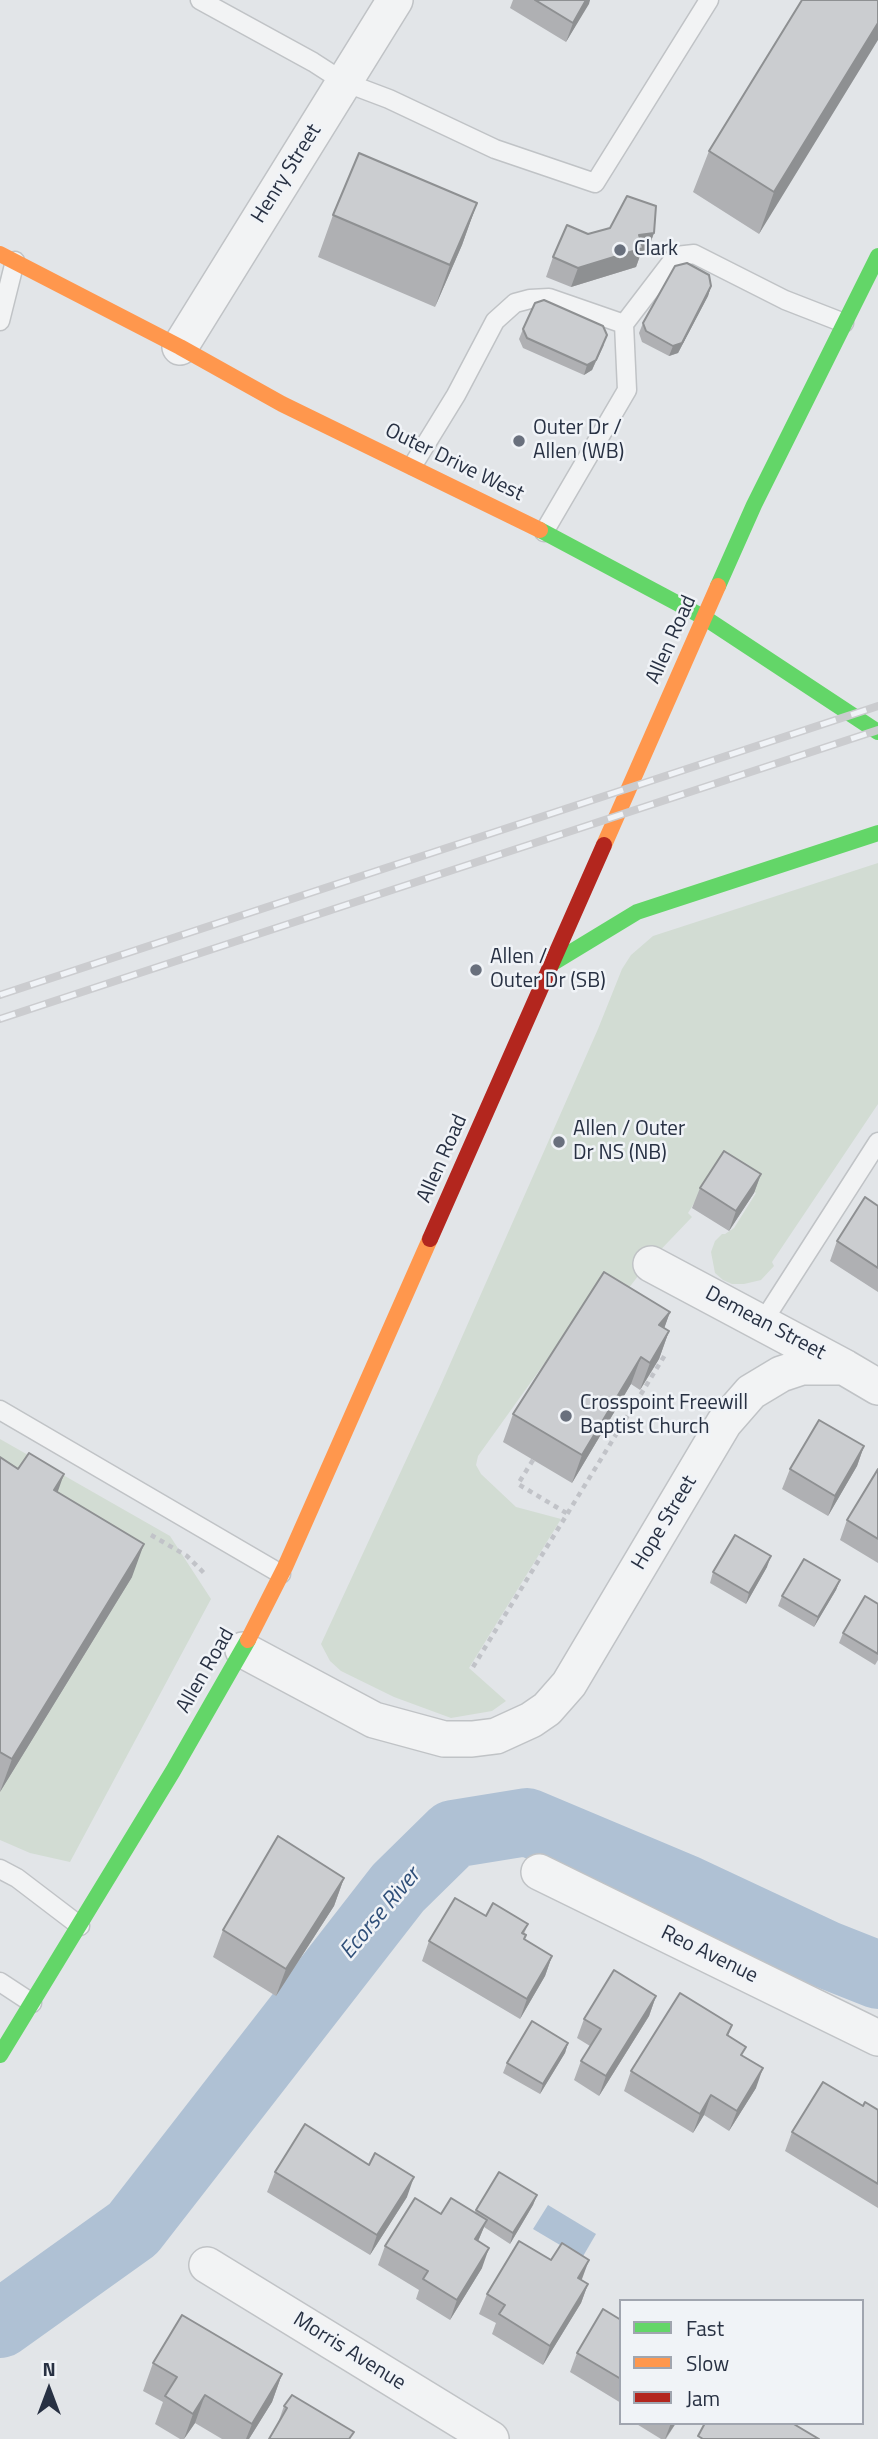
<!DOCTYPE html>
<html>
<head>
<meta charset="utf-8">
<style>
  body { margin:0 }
  #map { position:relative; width:878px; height:2439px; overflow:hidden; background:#e2e5e8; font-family:"Titillium Web",sans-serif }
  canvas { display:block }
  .legend { position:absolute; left:619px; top:2299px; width:245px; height:126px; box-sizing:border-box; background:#f0f3f7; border:2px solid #a0a5af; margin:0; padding:9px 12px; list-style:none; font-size:21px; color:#283143 }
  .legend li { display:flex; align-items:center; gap:14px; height:35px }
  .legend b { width:35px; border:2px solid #a0a5af }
  .north { position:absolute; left:14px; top:2355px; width:70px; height:70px; -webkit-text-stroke:5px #f0f3f7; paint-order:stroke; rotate:0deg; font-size:19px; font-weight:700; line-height:28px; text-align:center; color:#283143 }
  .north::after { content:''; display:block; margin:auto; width:24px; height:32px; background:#283143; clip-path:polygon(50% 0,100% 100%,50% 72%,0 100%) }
</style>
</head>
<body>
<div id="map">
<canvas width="878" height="2439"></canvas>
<ul class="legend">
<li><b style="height:9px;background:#63d668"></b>Fast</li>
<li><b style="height:9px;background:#ff974d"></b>Slow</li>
<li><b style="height:9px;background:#b3261e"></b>Jam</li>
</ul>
<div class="north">N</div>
</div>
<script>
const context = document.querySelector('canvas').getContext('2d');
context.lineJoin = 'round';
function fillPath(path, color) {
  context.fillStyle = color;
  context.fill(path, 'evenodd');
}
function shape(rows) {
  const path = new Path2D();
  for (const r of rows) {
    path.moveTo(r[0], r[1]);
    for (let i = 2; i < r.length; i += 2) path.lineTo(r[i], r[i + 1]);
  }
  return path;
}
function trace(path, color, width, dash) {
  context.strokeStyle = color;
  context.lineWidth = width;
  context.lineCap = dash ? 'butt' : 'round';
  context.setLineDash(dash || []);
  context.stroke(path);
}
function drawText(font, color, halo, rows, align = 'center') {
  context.font = font + ' "Titillium Web",sans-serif';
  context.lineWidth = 5;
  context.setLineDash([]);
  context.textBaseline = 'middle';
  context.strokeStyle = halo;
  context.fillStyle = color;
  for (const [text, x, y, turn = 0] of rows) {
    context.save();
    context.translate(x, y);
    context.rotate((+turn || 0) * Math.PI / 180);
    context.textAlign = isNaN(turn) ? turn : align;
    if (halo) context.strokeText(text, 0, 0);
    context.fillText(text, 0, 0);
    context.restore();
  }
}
const green = shape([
  [878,863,878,1104,772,1262,774,1266,761,1280,744,1284,732,1284,723,1280,715,1273,711,1252,715,1241,722,1234,725,1234,734,1228,756,1193,716,1168,688,1213,692,1217,649,1262,621,1298,597,1290,478,1456,476,1465,481,1474,516,1507,561,1519,469,1668,506,1701,492,1711,451,1718,394,1697,341,1671,330,1661,321,1644,439,1389,598,1029,622,969,631,955,653,936],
  [0,1439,170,1536,211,1599,70,1862,30,1853,0,1840]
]);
const water = shape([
  [548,2205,596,2234,582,2258,533,2229]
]);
const river = shape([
  [0,2324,133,2229,398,1888,453,1834,527,1822,684,1888,825,1954,878,1975]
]);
const path = shape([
  [533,1460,518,1484,568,1514],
  [151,1535,187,1556,204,1573],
  [473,1667,665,1355]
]);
const lane = shape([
  [200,0,313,62,344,82,389,99,495,149,595,183,709,0],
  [0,321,15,261],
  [624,324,676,256,694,254,785,300,844,323],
  [413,465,456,395,495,321,515,303,530,299,549,298,624,324,627,390,544,532],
  [762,1323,878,1142],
  [0,1410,281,1574],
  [0,1869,17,1878,80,1926],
  [0,1982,32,2003]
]);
const street = shape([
  [180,347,395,0],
  [651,1264,844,1367,878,1387],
  [243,1650,374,1720,444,1739,472,1739,496,1736,531,1720,547,1709,569,1684,724,1423,751,1392,781,1374,802,1367,844,1367],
  [539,1872,878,2038],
  [207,2265,491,2439]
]);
const fast = shape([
  [540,530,705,618,878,732],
  [718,586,754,505,878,256],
  [553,963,637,912,878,833],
  [0,2055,173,1771,248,1640]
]);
const slow = shape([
  [0,254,180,347,282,404,540,530],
  [604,845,718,586],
  [248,1640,285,1567,430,1239]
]);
const jam = shape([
  [430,1239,604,845]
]);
const rail = shape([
  [0,995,878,706],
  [0,1019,878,730]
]);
const wall = shape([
  [513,0,590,0,566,42,510,8],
  [878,0,759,234,693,192,709,151],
  [477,203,462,245,435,307,318,257,333,215],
  [610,228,654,233,647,252,641,253,636,267,571,287,546,277,553,257,588,234],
  [711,286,708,296,678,353,669,356,642,342,639,333,643,323],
  [523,329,604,345,592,370,584,375,523,348,519,339],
  [761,1174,754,1193,729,1231,692,1208,700,1188],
  [878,1206,878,1292,830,1261,837,1241],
  [670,1312,664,1328,669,1331,659,1359,640,1390,631,1384,572,1483,503,1442,513,1414],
  [864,1446,857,1466,828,1516,782,1489,790,1469],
  [0,1457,58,1492,132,1577,0,1792],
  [878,1469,878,1563,840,1540,847,1520],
  [767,1567,746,1604,710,1583,713,1572],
  [840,1580,836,1590,814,1627,778,1606,782,1596],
  [878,1604,878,1660,875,1665,839,1643,843,1633],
  [344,1878,334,1906,276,1996,213,1957,223,1930],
  [486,1916,528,1924,524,1934,524,1940,552,1956,545,1976,520,2019,422,1961,429,1941],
  [656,1996,649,2016,599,2096,574,2080,581,2061,590,2046,577,2038,584,2019],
  [732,2025,728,2036,743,2056,756,2088,729,2131,704,2115,693,2133,624,2091,631,2071],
  [568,2043,565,2053,540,2094,503,2073,507,2063],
  [863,2106,878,2110,878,2208,785,2151,792,2132],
  [275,2172,407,2197,370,2255,267,2192],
  [537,2195,533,2205,510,2244,484,2227,478,2241,482,2268,450,2320,416,2299,419,2290,378,2265,385,2246,441,2214,475,2212,476,2210],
  [582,2280,588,2284,581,2303,543,2365,492,2334,496,2323,479,2314,487,2294],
  [621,2320,621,2403,570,2372,577,2353],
  [153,2363,282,2374,272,2402,249,2439,222,2439,195,2423,184,2439,180,2439,155,2424,163,2402,143,2391],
  [284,2406,351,2439,278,2423],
  [635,2423,676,2423,666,2439,661,2439]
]);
const shadedWall = shape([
  [586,0,590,0,589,4,566,42,573,23],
  [878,23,878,40,759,234,774,192],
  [477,203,462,245,435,307,450,265],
  [654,233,647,252,641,253,636,267,571,287,578,268,639,235],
  [711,286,708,296,678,353,669,356,673,346],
  [607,335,592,370,584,375,587,365],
  [761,1174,754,1193,729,1231,736,1211],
  [670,1312,660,1340,659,1325],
  [669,1331,659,1359,640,1390,650,1363],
  [641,1357,631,1384,572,1483,582,1455],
  [864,1446,857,1466,828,1516,835,1496],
  [64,1474,52,1508,54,1490],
  [144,1544,132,1577,0,1792,12,1759],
  [771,1556,767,1567,746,1604,749,1593],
  [840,1580,836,1590,814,1627,818,1617],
  [344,1878,334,1906,276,1996,286,1969],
  [552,1956,545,1976,520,2019,527,1999],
  [656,1996,649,2016,599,2096,606,2076],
  [568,2043,565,2053,540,2094,543,2084],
  [763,2068,756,2088,729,2131,737,2111],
  [711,2095,704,2115,693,2133,700,2114],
  [414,2177,407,2197,370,2255,377,2235],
  [537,2195,533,2205,510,2244,513,2233],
  [487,2220,479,2239,468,2258,475,2239],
  [489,2248,482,2268,450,2320,457,2300],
  [589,2260,582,2279,571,2297,578,2278],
  [588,2284,581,2303,543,2365,550,2346],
  [282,2374,272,2402,249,2439,246,2439,252,2424],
  [205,2395,195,2423,184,2439,193,2414],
  [671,2423,676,2423,665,2439]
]);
const building = shape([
  [535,0,586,0,573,23,535,0],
  [802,0,878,0,878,23,774,192,709,151,802,0],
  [359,153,477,203,450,265,333,215,359,153],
  [627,196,656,206,654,233,639,235,643,248,578,268,553,257,567,225,588,234,610,228,627,196],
  [687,263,709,275,711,286,682,343,673,346,646,331,643,323,675,266,687,263],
  [544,300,603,326,607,335,596,360,587,365,527,338,523,329,535,303,544,300],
  [724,1151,761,1174,736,1211,700,1188,724,1151],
  [865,1197,878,1206,878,1268,837,1241,865,1197],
  [604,1272,670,1312,659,1325,669,1331,650,1363,641,1357,582,1455,513,1414,604,1272],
  [819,1420,864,1446,835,1496,790,1469,819,1420],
  [29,1453,64,1474,54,1490,144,1544,12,1759,0,1752,0,1457,18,1469,29,1453],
  [878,1469,878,1539,847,1520,878,1469],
  [735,1535,771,1556,749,1593,713,1572,735,1535],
  [804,1559,840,1580,818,1617,782,1596,804,1559],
  [865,1596,878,1604,878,1654,843,1633,865,1596],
  [278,1836,344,1878,286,1969,223,1930,278,1836],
  [455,1898,486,1916,493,1903,528,1924,522,1933,526,1935,524,1939,552,1956,527,1999,429,1941,455,1898],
  [614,1970,656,1996,606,2076,581,2061,601,2029,584,2019,614,1970],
  [680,1993,732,2025,727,2035,746,2047,741,2055,763,2068,737,2111,711,2095,700,2114,631,2071,680,1993],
  [532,2021,568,2043,543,2084,507,2063,532,2021],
  [823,2082,863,2106,865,2102,878,2110,878,2184,792,2132,823,2082],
  [305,2124,369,2165,375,2153,414,2177,377,2235,275,2172,305,2124],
  [499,2172,537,2195,513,2233,476,2210,499,2172],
  [415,2198,441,2214,451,2198,487,2220,475,2239,489,2248,457,2300,423,2279,428,2271,385,2246,415,2198],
  [519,2241,551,2260,562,2243,589,2260,578,2278,588,2284,550,2346,499,2314,505,2305,487,2294,519,2241],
  [603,2309,621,2320,621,2379,577,2353,603,2309],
  [182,2315,282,2374,252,2424,205,2395,193,2414,165,2396,177,2377,153,2363,182,2315],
  [292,2395,354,2432,349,2439,269,2439,287,2408,284,2406,292,2395],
  [705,2423,792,2423,819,2439,703,2439,698,2436,705,2423]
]);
const markers = [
  [620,250,7,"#69707d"],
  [519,441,7,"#69707d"],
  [476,970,7,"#69707d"],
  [559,1142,7,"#69707d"],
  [566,1416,7,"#69707d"]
];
const streetNames = [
  ["Henry Street",287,174,-58],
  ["Outer Drive West",454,463,26],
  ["Allen Road",672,640,-66],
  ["Allen Road",443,1159,-66],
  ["Demean Street",765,1324,28],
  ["Hope Street",665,1523,-59],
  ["Allen Road",206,1671,-60],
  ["Reo Avenue",709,1955,26],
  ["Morris Avenue",349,2352,32]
];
const poiNames = [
  ["Clark",634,250],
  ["Outer Dr /",533,429],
  ["Allen (WB)",533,453],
  ["Allen /",490,958],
  ["Outer Dr (SB)",490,982],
  ["Allen / Outer",573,1130],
  ["Dr NS (NB)",573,1154],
  ["Crosspoint Freewill",580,1404],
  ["Baptist Church",580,1428]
];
const waterNames = [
  ["Ecorse River",381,1914,-50]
];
fillPath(green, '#d2dcd3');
fillPath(water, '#afc1d4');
trace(river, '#afc1d4', 68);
trace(lane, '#c0c3c6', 21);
trace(street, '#c0c3c6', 38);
trace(path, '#c1c3c8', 4.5, [5, 5]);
trace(lane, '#f2f3f4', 18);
trace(street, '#f2f3f4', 35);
trace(fast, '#63d668', 16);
trace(slow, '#ff974d', 16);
trace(jam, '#b3261e', 16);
trace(rail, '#cbcccf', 8);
trace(rail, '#f0f3f7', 5, [16]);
fillPath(wall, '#afb0b3');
fillPath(shadedWall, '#8e9092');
fillPath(building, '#cbcdd0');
trace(building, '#8e9092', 2);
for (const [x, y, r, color] of markers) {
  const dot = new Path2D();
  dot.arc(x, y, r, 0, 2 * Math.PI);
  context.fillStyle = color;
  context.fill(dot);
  trace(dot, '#f0f3f7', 2.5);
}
drawText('21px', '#283143', '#f0f3f7', streetNames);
drawText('21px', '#283143', '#f0f3f7', poiNames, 'left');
drawText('italic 23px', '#2f4f79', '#f0f3f7', waterNames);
</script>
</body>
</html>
